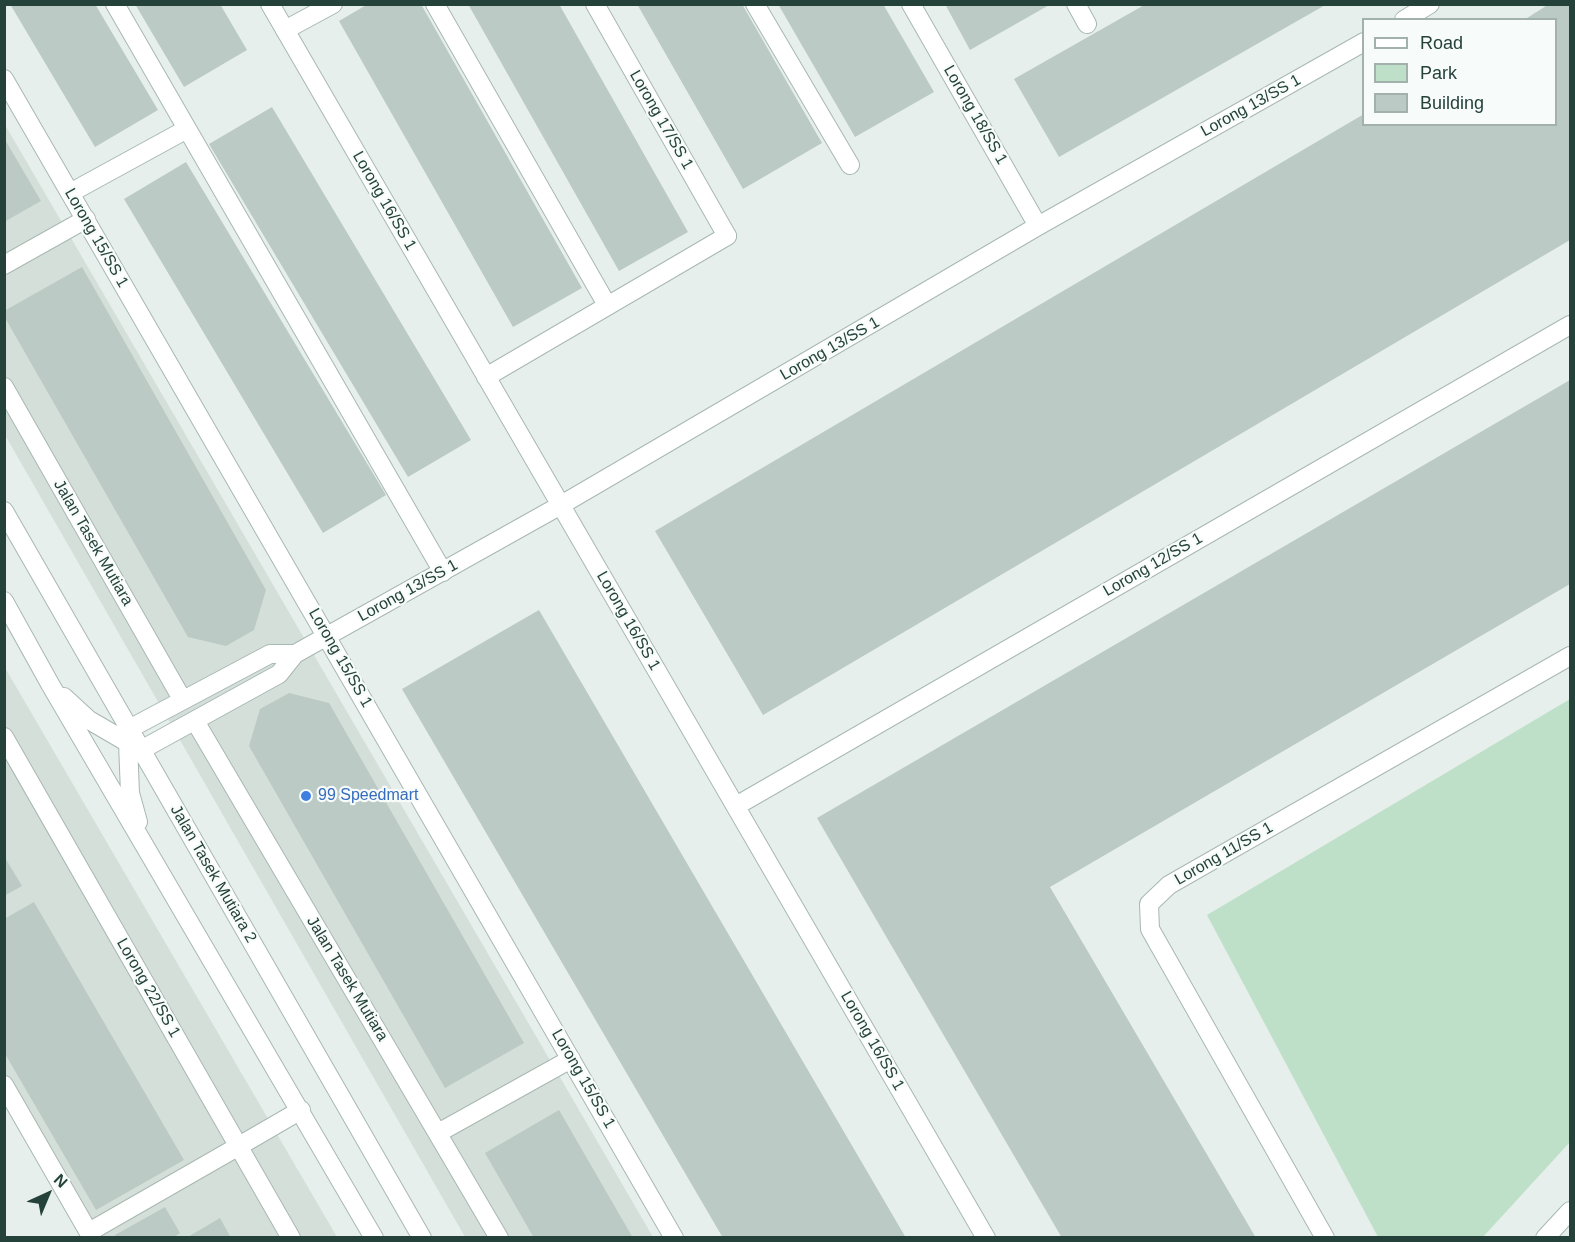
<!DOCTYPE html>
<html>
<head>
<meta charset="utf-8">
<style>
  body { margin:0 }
  #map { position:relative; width:1575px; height:1242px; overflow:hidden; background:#e6efeb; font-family:Helvetica,sans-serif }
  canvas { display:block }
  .frame { position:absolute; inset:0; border:6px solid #24423a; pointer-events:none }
  .legend { position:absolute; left:1362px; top:18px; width:195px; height:108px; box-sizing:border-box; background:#f7fbf9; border:2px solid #a3b1ad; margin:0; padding:8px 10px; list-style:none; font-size:18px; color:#24423a }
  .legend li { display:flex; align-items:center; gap:12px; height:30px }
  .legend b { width:30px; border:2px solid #a3b1ad }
  .north { position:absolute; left:18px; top:1164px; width:60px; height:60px; -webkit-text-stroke:4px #f7fbf9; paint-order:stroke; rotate:44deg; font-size:16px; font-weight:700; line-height:24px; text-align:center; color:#24423a }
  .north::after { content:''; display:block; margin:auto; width:21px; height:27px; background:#24423a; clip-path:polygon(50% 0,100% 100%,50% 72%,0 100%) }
</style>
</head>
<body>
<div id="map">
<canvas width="1575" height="1242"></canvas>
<div class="frame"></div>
<ul class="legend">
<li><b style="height:8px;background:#fff"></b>Road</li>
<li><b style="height:16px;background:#bfe0c8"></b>Park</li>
<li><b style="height:16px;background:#bbcac4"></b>Building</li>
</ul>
<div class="north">N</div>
</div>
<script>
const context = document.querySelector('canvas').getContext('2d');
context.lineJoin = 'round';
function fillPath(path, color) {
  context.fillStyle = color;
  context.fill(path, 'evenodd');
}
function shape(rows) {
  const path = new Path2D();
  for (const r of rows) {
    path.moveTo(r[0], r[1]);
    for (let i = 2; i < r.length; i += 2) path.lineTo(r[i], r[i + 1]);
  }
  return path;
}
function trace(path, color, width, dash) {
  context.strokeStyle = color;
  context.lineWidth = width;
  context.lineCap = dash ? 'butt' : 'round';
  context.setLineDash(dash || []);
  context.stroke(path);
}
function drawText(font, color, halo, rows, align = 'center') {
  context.font = font + ' Helvetica,sans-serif';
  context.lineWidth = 4.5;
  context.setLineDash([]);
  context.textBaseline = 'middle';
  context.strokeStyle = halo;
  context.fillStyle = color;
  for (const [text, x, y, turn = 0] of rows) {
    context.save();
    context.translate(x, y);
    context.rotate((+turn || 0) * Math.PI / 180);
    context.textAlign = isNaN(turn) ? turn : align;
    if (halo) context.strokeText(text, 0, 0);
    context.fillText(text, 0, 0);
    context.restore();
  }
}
const built = shape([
  [4,123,653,1237,465,1237,5,435],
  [4,666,337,1237,83,1237,5,1102]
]);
const green = shape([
  [1570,699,1570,1142,1483,1237,1378,1237,1207,915]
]);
const building = shape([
  [10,4,95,4,158,110,95,147],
  [135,4,220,4,247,50,184,87],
  [368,4,421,4,582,288,513,327,339,21],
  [468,4,559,4,688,232,619,271],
  [637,4,742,4,822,143,743,189],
  [778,4,883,4,934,92,855,137],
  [945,4,1051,4,970,50],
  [1146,4,1327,4,1059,157,1014,79],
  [1549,4,1570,4,1570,240,763,715,655,531,1364,114,1364,124,1556,124,1556,20,1524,20],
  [272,107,471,440,408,477,209,144],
  [4,138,41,201,4,222],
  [186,162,386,495,323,533,124,199],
  [82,267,266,590,254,630,226,646,188,637,4,316,4,311],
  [1570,380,1570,584,1050,887,1256,1238,1062,1238,817,818],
  [539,610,906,1238,723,1238,402,689],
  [289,693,329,703,524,1043,445,1088,249,746,260,709],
  [4,856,22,886,4,896],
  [34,902,184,1160,96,1210,4,1052,4,919],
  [559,1110,633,1238,534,1238,485,1153],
  [165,1207,180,1233,173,1238,116,1238,115,1235],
  [220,1218,231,1238,186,1238]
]);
const service = shape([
  [115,4,443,572],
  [435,4,607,305],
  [755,4,850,165],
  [1076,4,1087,24],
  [285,30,333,4],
  [70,193,187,129],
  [486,377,727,236],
  [4,1085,92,1238],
  [89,1232,239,1146]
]);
const minor = shape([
  [270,4,986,1238],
  [595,4,727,236],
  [911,4,1038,226],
  [1404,20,1430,4],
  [4,79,674,1238],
  [4,265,86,219],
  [4,387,182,699],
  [195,721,499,1238],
  [129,729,270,654,295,654],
  [4,737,291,1238],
  [141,750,279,674,295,654,561,505,1038,226,1364,42],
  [736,806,1570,325],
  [438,1133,571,1059],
  [239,1146,301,1110],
  [1325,1238,1150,929,1149,904,1169,885,1570,656],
  [1545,1238,1570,1211]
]);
const tertiary = shape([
  [4,511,422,1238],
  [4,601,50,684,374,1238],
  [64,697,89,720,137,748],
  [129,729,128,743,130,793,138,822]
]);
const markers = [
  [306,796,6,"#3f7fe0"]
];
const streetNames = [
  ["Lorong 13/SS 1",1251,106,-29],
  ["Lorong 18/SS 1",975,115,60],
  ["Lorong 17/SS 1",661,120,60],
  ["Lorong 16/SS 1",384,201,60],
  ["Lorong 15/SS 1",96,238,60],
  ["Lorong 13/SS 1",830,349,-30],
  ["Jalan Tasek Mutiara",93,543,60],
  ["Lorong 12/SS 1",1153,565,-30],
  ["Lorong 13/SS 1",408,591,-29],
  ["Lorong 16/SS 1",628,621,60],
  ["Lorong 15/SS 1",340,658,60],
  ["Lorong 11/SS 1",1224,854,-30],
  ["Jalan Tasek Mutiara 2",213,874,60],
  ["Jalan Tasek Mutiara",347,979,59],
  ["Lorong 22/SS 1",148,988,60],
  ["Lorong 16/SS 1",872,1041,60],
  ["Lorong 15/SS 1",583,1079,60]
];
const shopNames = [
  ["99 Speedmart",318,796]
];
fillPath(built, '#d4dfda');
fillPath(green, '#bfe0c8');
fillPath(building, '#bbcac4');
trace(service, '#a8b8b2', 20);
trace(minor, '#a8b8b2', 20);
trace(tertiary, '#a8b8b2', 20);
trace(service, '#fff', 18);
trace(minor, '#fff', 18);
trace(tertiary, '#fff', 18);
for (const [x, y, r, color] of markers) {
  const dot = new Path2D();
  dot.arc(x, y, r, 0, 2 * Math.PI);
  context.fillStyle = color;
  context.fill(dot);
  trace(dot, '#f7fbf9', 2);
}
drawText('16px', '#24423a', '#f7fbf9', streetNames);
drawText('16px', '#366cbe', '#f7fbf9', shopNames, 'left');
</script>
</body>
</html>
